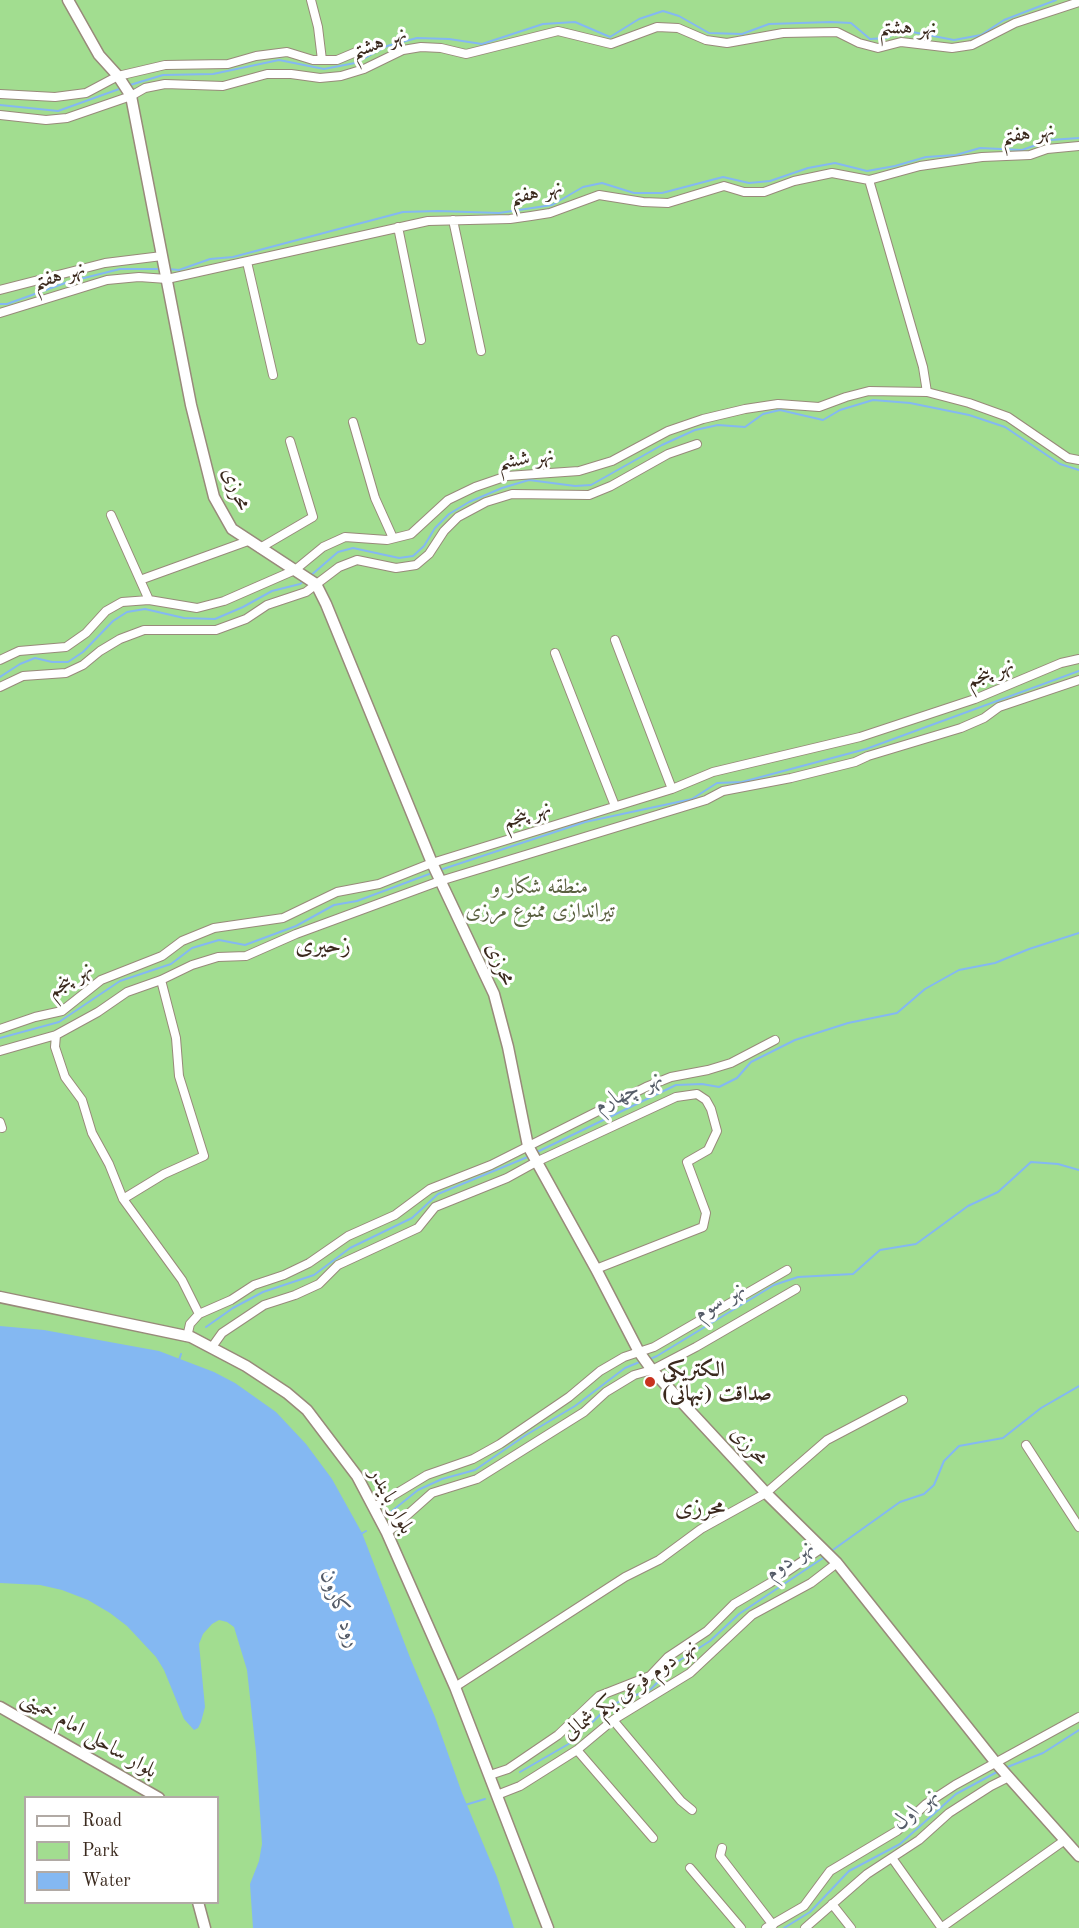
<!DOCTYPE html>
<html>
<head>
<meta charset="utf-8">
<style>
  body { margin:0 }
  #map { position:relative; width:1079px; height:1928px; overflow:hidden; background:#f6e9d5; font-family:"Old Standard TT",serif }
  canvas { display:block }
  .legend { position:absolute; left:24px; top:1796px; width:195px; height:108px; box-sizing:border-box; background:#fff; border:2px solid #b1aaa5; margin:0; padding:8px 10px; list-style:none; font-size:18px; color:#3b2a1e }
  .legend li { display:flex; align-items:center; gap:12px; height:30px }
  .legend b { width:30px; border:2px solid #b1aaa5 }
</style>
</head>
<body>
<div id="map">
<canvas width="1079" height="1928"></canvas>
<ul class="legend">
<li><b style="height:8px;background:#fff"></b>Road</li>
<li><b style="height:16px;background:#a2dd90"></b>Park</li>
<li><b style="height:16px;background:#84b8f2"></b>Water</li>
</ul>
</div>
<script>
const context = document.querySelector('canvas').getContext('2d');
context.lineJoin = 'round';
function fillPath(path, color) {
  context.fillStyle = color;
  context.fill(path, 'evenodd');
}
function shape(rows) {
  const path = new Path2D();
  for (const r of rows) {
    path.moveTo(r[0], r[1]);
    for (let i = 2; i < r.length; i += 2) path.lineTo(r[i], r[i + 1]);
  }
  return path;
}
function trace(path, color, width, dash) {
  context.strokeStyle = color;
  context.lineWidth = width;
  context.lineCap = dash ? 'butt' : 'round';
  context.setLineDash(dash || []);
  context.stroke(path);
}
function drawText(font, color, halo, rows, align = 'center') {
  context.font = font + ' "Old Standard TT",Amiri,serif';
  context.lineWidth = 6;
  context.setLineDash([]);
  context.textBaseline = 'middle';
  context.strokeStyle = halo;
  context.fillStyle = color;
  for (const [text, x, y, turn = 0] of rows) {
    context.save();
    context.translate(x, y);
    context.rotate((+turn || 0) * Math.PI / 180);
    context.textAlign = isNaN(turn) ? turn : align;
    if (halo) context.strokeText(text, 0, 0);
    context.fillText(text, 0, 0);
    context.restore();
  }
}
const green = shape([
  [0,0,1079,0,1079,1928,0,1928],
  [26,1798,218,1798,218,1902,26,1902]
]);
const water = shape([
  [0,1326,44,1330,159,1351,214,1372,235,1383,276,1412,306,1444,332,1479,362,1533,411,1660,435,1717,462,1793,497,1877,514,1928,253,1928,250,1884,259,1861,262,1844,256,1752,247,1670,234,1627,227,1622,219,1620,212,1624,203,1634,199,1644,205,1707,201,1722,198,1728,194,1730,184,1719,164,1670,156,1657,127,1626,110,1613,88,1600,62,1590,40,1585,0,1583]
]);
const stream = shape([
  [130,85,163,75,213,74,279,60,324,69,355,63,387,46,417,38,449,39,482,44,543,24,575,22,610,37,639,19,663,11,679,16,709,33,742,34,769,24,831,22,851,23,870,39,886,38,902,30,954,40,981,35,1004,20,1056,0],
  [0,105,58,111,122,88],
  [168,269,179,270,210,259,233,257,403,212,438,211,499,213,552,205,583,187,602,183,634,193,662,193,723,177,749,183,770,181,808,168,835,163,867,171,895,166,926,157,956,155,980,148,1022,150,1050,140,1079,138],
  [0,304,7,304,68,282,120,269,160,269],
  [309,577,338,552,353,548,399,558,413,556,424,546,435,528,449,514,469,502,502,488,529,480,575,486,591,485,662,445,695,430,718,425,745,427,763,414,780,410,823,420,840,410,873,400,910,403,969,415,1005,427,1060,464,1079,470],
  [0,677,20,664,35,658,52,662,68,662,83,652,113,621,127,612,145,609,184,618,215,619,243,607,272,591,300,584,305,580],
  [440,870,585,822,692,799,717,783,742,782,866,749,1079,671],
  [0,1038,59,1022,120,981,171,964,192,948,219,940,245,945,296,926,334,905,357,901,432,873],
  [535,1153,676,1085,702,1084,719,1087,737,1078,751,1062,795,1040,848,1023,897,1013,925,989,959,970,995,963,1029,949,1079,933],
  [206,1327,233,1308,263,1292,314,1275,350,1248,412,1218,438,1194,530,1156],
  [650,1359,657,1356,774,1285,798,1277,853,1274,880,1250,916,1244,968,1206,998,1192,1031,1162,1058,1164,1079,1170],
  [179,1360,181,1354],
  [387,1515,418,1490,442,1479,475,1470,526,1435,575,1406,625,1368,642,1361],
  [361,1534,366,1531],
  [830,1552,900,1502,924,1494,934,1485,944,1461,959,1446,1003,1438,1041,1408,1079,1386],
  [1005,1768,1043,1753,1079,1730],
  [520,1772,572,1742,609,1706,651,1689,677,1662,710,1641,739,1614,826,1556],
  [465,1805,485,1799],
  [784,1928,810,1912,849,1871,900,1844,956,1794,997,1772]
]);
const street = shape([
  [311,0,318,27,322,60],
  [0,94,55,97,86,93,118,76,165,65,228,64,256,56,287,52,313,60,337,60,368,47],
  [0,115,46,120,67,118,131,96,145,88,165,84,223,86,267,74,291,74,320,78,341,76,364,69,403,50,421,47,441,48,466,54,558,31,611,44,657,27,678,28,706,40,727,43,783,33,837,32,859,43,878,48,901,42,952,48,972,45,1015,23,1079,2],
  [869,180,923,367,927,392],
  [453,220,481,351],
  [398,227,421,340],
  [247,262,273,375],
  [0,290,105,263,162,256],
  [0,313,107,280,139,277,167,279,428,221,510,219,531,216,550,213,599,195,643,202,668,203,724,186,744,192,764,192,794,181,832,173,869,180,920,166,982,157,1030,155,1047,149,1079,146],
  [353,422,375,498,393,538],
  [111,515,149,600],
  [260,548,313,517,290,441],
  [140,580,248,541],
  [615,640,672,789],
  [555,653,615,806],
  [0,660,19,651,66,647,86,633,106,611,122,602,149,600,197,608,224,601,295,570,323,547,345,537,387,540,411,534,448,500,475,487,507,476,579,471,612,461,668,431,703,419,745,409,778,404,819,407,846,397,869,391,927,392,969,403,1008,417,1068,458,1079,460],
  [0,687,23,676,66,673,83,665,100,651,120,639,144,630,216,630,246,619,267,605,306,592,339,567,357,560,396,568,416,565,429,554,444,531,458,517,486,502,512,494,589,495,611,486,668,454,697,444],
  [161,980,176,1038,179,1076,204,1156,164,1174,123,1199,182,1280,199,1314],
  [0,1029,35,1017,62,1011,101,980,162,956,182,941,214,928,283,918,337,892,379,884,432,863,672,789,713,772,860,737,975,699,1061,663,1079,659],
  [56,1035,55,1047,65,1077,82,1100,92,1133,109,1164,123,1199],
  [0,1051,56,1035,98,1012,127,992,161,980,192,965,218,957,246,956,296,934,440,881,706,800,723,791,791,778,855,762,868,756,961,728,984,718,999,707,1079,680],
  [0,1122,2,1128],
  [187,1337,190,1324,199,1314,231,1300,254,1285,284,1275,309,1263,348,1236,395,1215,430,1189,491,1165,646,1087,671,1077,708,1070,731,1063,775,1040],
  [212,1347,222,1333,264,1305,295,1295,319,1284,338,1265,418,1228,435,1207,507,1178,536,1162,676,1097,697,1094,706,1100,711,1109,717,1131,708,1150,687,1162,706,1213,703,1227,596,1269],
  [1026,1445,1079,1527],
  [374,1507,427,1475,473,1459,500,1444,569,1397,600,1371,624,1357,654,1347,787,1270],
  [387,1533,432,1493,477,1479,584,1412,606,1392,634,1375,652,1370,696,1347,796,1289],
  [455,1687,625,1577,659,1560,701,1529,766,1493,827,1440,903,1400],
  [613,1720,681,1801,692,1810],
  [577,1750,653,1838],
  [490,1775,508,1769,558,1735,599,1696,650,1676,668,1657,707,1631,734,1604,770,1583,822,1548],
  [497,1795,520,1786,577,1750,613,1720,690,1673,752,1615,811,1583,837,1563],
  [722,1848,720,1856,773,1925],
  [892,1858,941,1927],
  [690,1868,741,1928],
  [832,1904,851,1928],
  [766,1928,804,1906,830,1871,897,1831,926,1804,955,1785,1079,1717],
  [805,1928,867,1874,919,1840,949,1813,991,1786,1009,1777],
  [941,1928,1065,1840]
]);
const secondary = shape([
  [68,0,99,55,118,76,131,96,191,405,214,497,232,529,316,584,326,604,432,863,494,994,508,1047,528,1146,596,1269,639,1352,652,1370,766,1493,837,1563,996,1763,1079,1856],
  [0,1297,191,1337,246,1366,287,1393,307,1410,357,1476,387,1533,455,1687,548,1928],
  [0,1707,159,1798],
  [198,1902,205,1928]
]);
const markers = [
  [650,1382,6,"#c8321e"]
];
const streetNames = [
  ["نهر هشتم",908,28,1],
  ["نهر هشتم",379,43,-20],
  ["نهر هفتم",1028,134,-8],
  ["نهر هفتم",536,193,-13],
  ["نهر هفتم",59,276,-17],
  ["نهر ششم",526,459,-8],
  ["محرزی",236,489,68],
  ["نهر پنجم",990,673,-22],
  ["نهر پنجم",527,815,-18],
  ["محرزی",500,964,66],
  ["نهر پنجم",70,980,-32],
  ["محرزی",749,1446,47],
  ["بلوار بایندر",391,1501,62],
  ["نهر دوم فرعی یکم شمالی",630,1690,-35],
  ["بلوار ساحلی امام خمینی",89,1735,30]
];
const parkNames = [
  ["منطقه شکار و",540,887],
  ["تیراندازی ممنوع مرزی",540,911]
];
const poiNames = [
  ["الکتریکی",662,1370],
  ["صداقت (نبهانی)",662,1394]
];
const waterNames = [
  ["نهر چهارم",629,1092,-25],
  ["نهر سوم",720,1301,-31],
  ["نهر دوم",790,1560,-35],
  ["رود کارون",340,1609,70],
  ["نهر اول",916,1809,-41]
];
const quarterNames = [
  ["زحیری",323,946],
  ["محرزی",700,1508]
];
fillPath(green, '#a2dd90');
fillPath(water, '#84b8f2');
trace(stream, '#84b8f2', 2);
trace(street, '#988a7a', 10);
trace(secondary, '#988a7a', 13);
trace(street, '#fff', 8);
trace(secondary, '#fff', 10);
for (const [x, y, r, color] of markers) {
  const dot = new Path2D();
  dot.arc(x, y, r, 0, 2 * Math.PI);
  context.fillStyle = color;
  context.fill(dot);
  trace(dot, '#fff', 2);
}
drawText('21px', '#3b2a1e', '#fff', streetNames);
drawText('21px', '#5a6040', '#fff', parkNames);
drawText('bold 21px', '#3b2a1e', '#fff', poiNames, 'left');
drawText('italic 22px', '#555c68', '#fff', waterNames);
drawText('24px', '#3b2a1e', '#fff', quarterNames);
</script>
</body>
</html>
